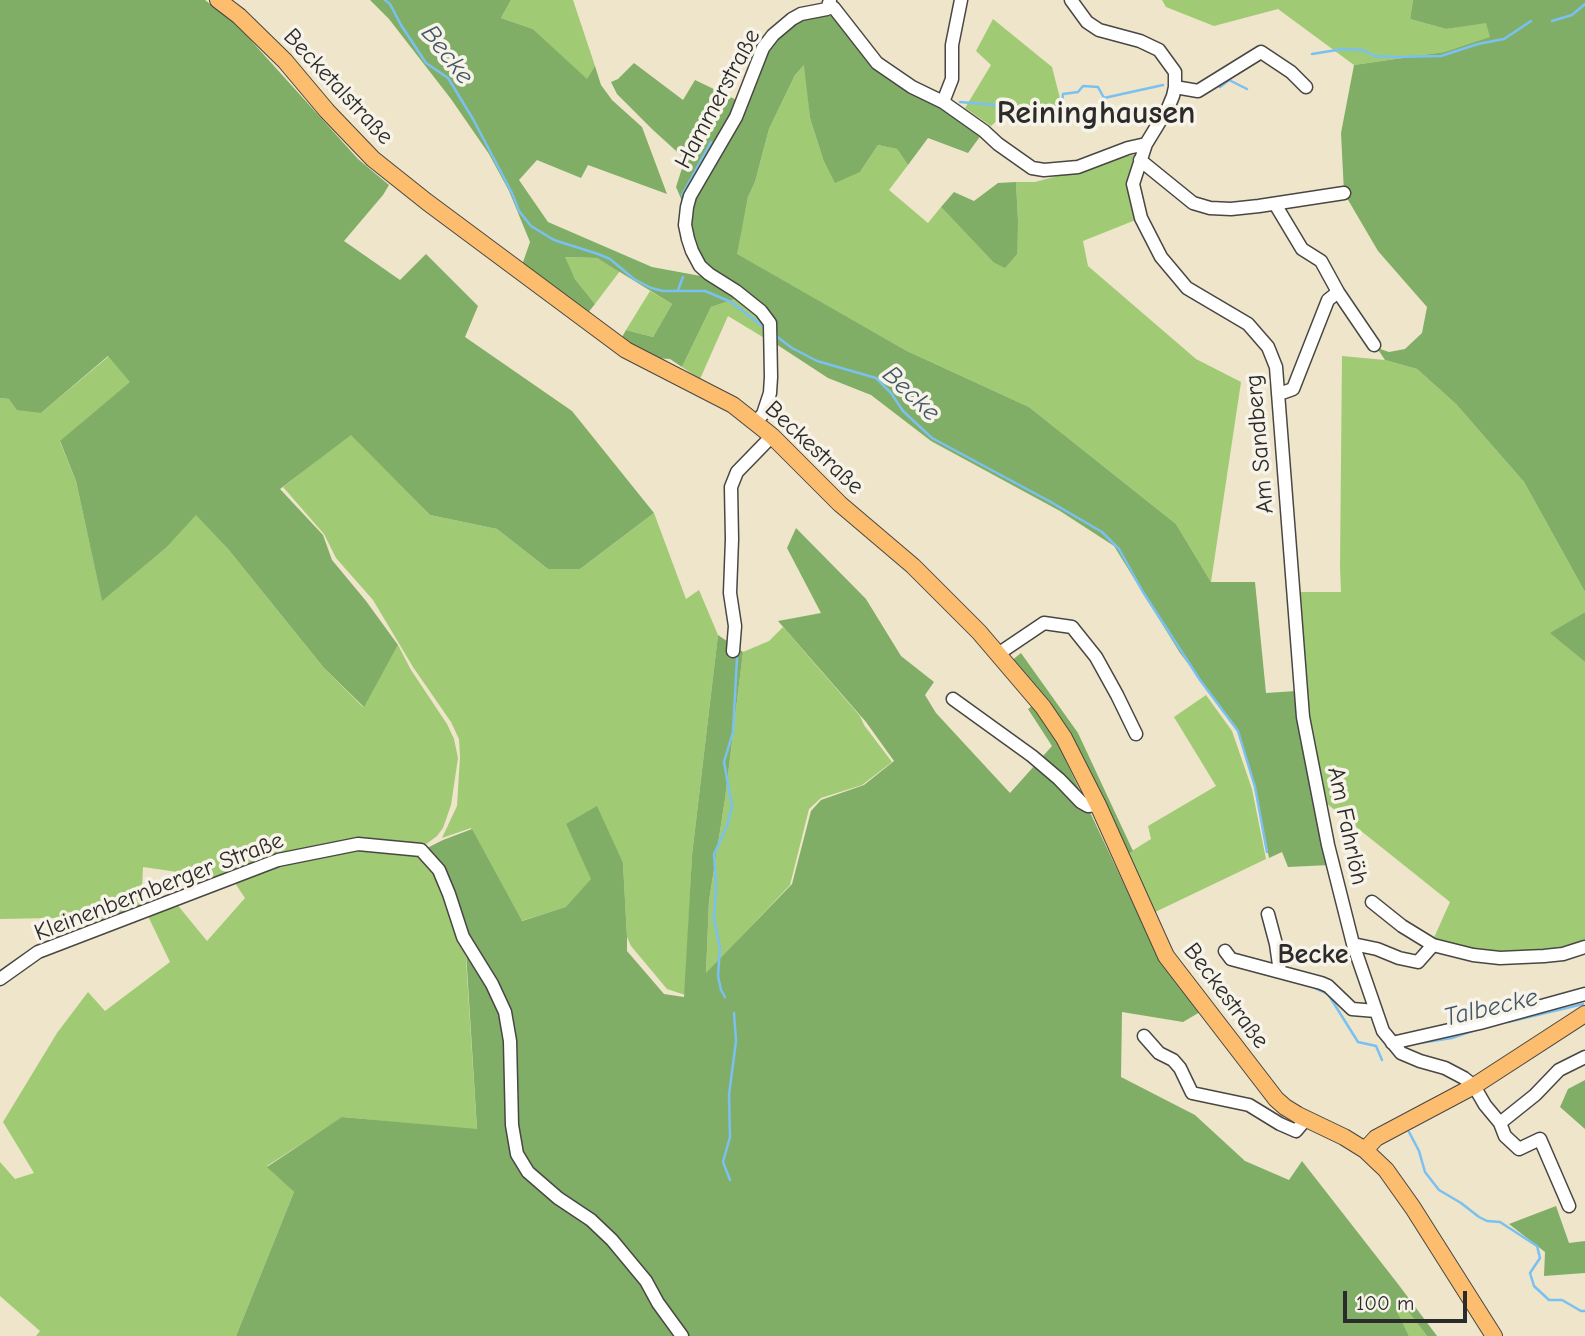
<!DOCTYPE html>
<html>
<head>
<meta charset="utf-8">
<style>
  body { margin:0 }
  #map { position:relative; width:1585px; height:1336px; overflow:hidden; background:#eee5ca; font-family:"Comic Neue",sans-serif }
  canvas { display:block }
  .scale { position:absolute; left:1343px; top:1291px; width:124px; height:32px; box-sizing:border-box; border:4px solid #2b2b2b; border-top:0; padding-left:9px; font-size:21px; line-height:24px; white-space:nowrap; color:#2b2b2b; -webkit-text-stroke:5px #f7f3e8; paint-order:stroke }
</style>
</head>
<body>
<div id="map">
<canvas width="1585" height="1336"></canvas>
<div class="scale">100 m</div>
</div>
<script>
const context = document.querySelector('canvas').getContext('2d');
context.lineJoin = 'round';
function fillPath(path, color) {
  context.fillStyle = color;
  context.fill(path, 'evenodd');
}
function shape(rows) {
  const path = new Path2D();
  for (const r of rows) {
    path.moveTo(r[0], r[1]);
    for (let i = 2; i < r.length; i += 2) path.lineTo(r[i], r[i + 1]);
  }
  return path;
}
function trace(path, color, width, dash) {
  context.strokeStyle = color;
  context.lineWidth = width;
  context.lineCap = dash ? 'butt' : 'round';
  context.setLineDash(dash || []);
  context.stroke(path);
}
function drawText(font, color, halo, rows, align = 'center') {
  context.font = font + ' "Comic Neue",sans-serif';
  context.lineWidth = 7;
  context.setLineDash([]);
  context.textBaseline = 'middle';
  context.strokeStyle = halo;
  context.fillStyle = color;
  for (const [text, x, y, turn = 0] of rows) {
    context.save();
    context.translate(x, y);
    context.rotate((+turn || 0) * Math.PI / 180);
    context.textAlign = isNaN(turn) ? turn : align;
    if (halo) context.strokeText(text, 0, 0);
    context.fillText(text, 0, 0);
    context.restore();
  }
}
const green = shape([
  [511,0,573,0,595,66,587,80,533,29,501,18],
  [1162,0,1413,0,1410,19,1446,29,1486,22,1491,37,1444,52,1354,65,1278,9,1214,26,1166,7],
  [993,19,1052,67,1063,110,1038,118,1001,117,991,126,965,108,991,65,976,51],
  [805,64,810,118,823,159,860,172,878,145,897,149,908,165,889,190,928,223,941,207,993,262,1018,220,1016,182,1035,182,1076,171,1113,158,1134,155,1128,180,1138,219,1083,241,1088,266,1196,359,1241,382,1211,582,1176,524,1029,407,907,351,736,254,748,197,755,182,769,129,795,75],
  [564,257,597,258,620,271,595,304,575,279],
  [650,291,672,304,653,337,626,330],
  [735,299,757,312,767,323,766,339,728,316,700,379,682,367,711,307],
  [109,356,131,382,60,442,76,481,102,600,167,547,196,514,228,549,324,668,363,707,398,645,411,670,447,724,454,739,458,758,451,805,443,828,437,836,421,848,358,841,226,879,143,867,141,908,98,924,52,918,0,919,0,398,9,399,41,413],
  [1342,356,1385,360,1417,369,1456,404,1524,482,1585,592,1585,612,1551,633,1585,662,1585,943,1563,953,1499,956,1432,942,1450,902,1326,803,1307,715,1296,592,1341,592,1340,567],
  [351,434,430,515,497,529,548,569,580,569,654,513,686,599,699,590,718,635,692,855,685,995,667,989,631,946,627,937,623,863,566,824,592,879,567,907,521,921,471,828,442,838,457,806,460,757,459,739,451,722,413,667,373,600,336,558,324,534,283,487],
  [783,627,860,716,864,725,892,762,862,785,821,798,809,809,790,885,706,974,709,901,725,799,743,652,769,641],
  [1206,695,1232,731,1252,789,1266,859,1151,914,1127,854,1151,839,1148,826,1216,786,1174,717],
  [358,847,420,853,437,871,465,944,477,1130,343,1117,267,1166,294,1192,236,1336,36,1336,40,1331,0,1296,0,1162,15,1179,34,1173,3,1122,57,1033,88,992,105,1011,170,962,147,914,175,902,207,941,245,898,233,880,279,863],
  [1404,1306,1427,1336,1409,1336,1396,1312]
]);
const forest = shape([
  [0,0,205,0,237,25,358,159,389,185,383,195,344,241,400,280,426,254,478,306,465,337,572,411,654,513,580,569,548,569,497,529,430,515,351,435,280,489,323,535,332,560,366,601,398,645,364,707,324,668,228,549,196,515,167,547,102,601,76,481,60,441,130,382,108,356,41,413,17,410,9,399,0,398],
  [370,0,511,0,501,18,533,29,587,79,595,66,601,85,612,100,642,127,667,194,588,165,581,178,537,160,519,180,548,222,652,267,706,277,735,299,711,307,682,367,670,359,654,358,621,339,626,330,653,337,672,304,597,258,565,257,575,279,595,304,587,314,522,265,530,242,509,191,489,154,451,99,389,19],
  [1413,0,1585,0,1585,592,1524,482,1456,404,1417,369,1385,360,1377,348,1389,352,1405,349,1422,333,1427,307,1378,251,1344,193,1341,133,1354,65,1444,52,1490,37,1486,23,1446,29,1410,19],
  [820,15,833,16,877,63,984,131,968,153,928,138,908,165,897,149,878,145,860,172,835,183,823,159,810,118,804,65,795,75,769,129,755,182,748,197,737,254,907,351,1029,407,1176,524,1211,582,1255,582,1266,693,1296,691,1297,717,1330,865,1288,867,1282,852,1269,858,1255,786,1237,728,1180,653,1114,546,1060,511,931,441,871,395,828,378,776,344,776,323,766,307,712,270,695,247,692,224,676,187,685,159,653,130,617,94,611,82,618,79,634,63,683,100,695,80,745,104,768,49,786,29,805,17],
  [1016,182,1018,220,1017,254,1005,268,993,262,941,207,954,192,974,201,998,183],
  [796,528,866,599,901,656,934,682,925,695,936,713,1010,793,1052,746,1028,709,1032,706,1057,742,1159,959,1200,1012,1183,1022,1122,1012,1121,1077,1195,1115,1245,1161,1289,1180,1302,1161,1398,1284,1437,1336,1427,1336,1404,1306,1397,1312,1409,1336,236,1336,294,1192,267,1167,342,1117,477,1129,465,936,423,850,443,840,472,829,522,921,566,907,591,879,566,824,597,806,623,863,627,937,627,951,664,994,684,997,692,855,718,635,743,652,725,799,709,901,706,973,792,884,811,811,821,800,864,785,894,761,866,722,778,621,821,613,787,548],
  [1585,612,1585,662,1550,633],
  [1021,653,1078,733,1133,851,1127,854,1011,661],
  [1585,1080,1585,1129,1560,1107,1568,1089],
  [1556,1206,1569,1243,1585,1241,1585,1273,1544,1276,1545,1252,1509,1224]
]);
const stream = shape([
  [385,0,390,4,401,25,426,63,448,78,473,119,512,193,519,211,531,226,554,240,598,254,610,259,634,279,651,288,663,291,705,291,731,302,765,328],
  [1552,21,1572,15,1585,4],
  [1312,54,1343,49,1363,50,1374,56,1395,57,1441,56,1478,44,1504,39,1531,21],
  [1220,87,1229,80,1247,89],
  [960,102,994,105,1007,110,1048,109,1061,112,1063,94,1078,92,1083,86,1098,87,1104,98,1163,85],
  [682,195,711,142],
  [678,290,683,277],
  [776,336,792,348,817,361,876,378,891,393,903,411,932,438,1049,501,1102,532,1119,549,1143,592,1200,680,1238,731,1255,787,1267,852],
  [1315,988,1328,994,1358,1042,1376,1046,1382,1060],
  [725,997,721,990,718,976,720,948,714,919,716,886,714,854,727,826,732,806,724,762,733,732,737,658],
  [1508,1022,1583,1004],
  [1413,1044,1452,1038,1478,1029],
  [1409,1132,1419,1151,1425,1172,1439,1190,1461,1203,1479,1217,1487,1221,1500,1222,1537,1246,1540,1258,1530,1273,1534,1286,1549,1300,1562,1300,1581,1311,1585,1311],
  [730,1180,723,1162,730,1137,729,1095,736,1041,734,1013]
]);
const minor = shape([
  [1071,0,1087,22,1099,30,1140,41,1159,50,1175,72,1175,87,1173,96,1168,108,1146,144,1133,184,1141,218,1161,257,1187,288,1248,324,1268,347,1276,367,1303,717,1328,845,1353,944,1383,1031,1401,1053,1420,1061,1445,1068,1464,1078,1474,1086,1485,1105,1500,1123,1505,1136,1519,1149,1540,1139,1569,1206],
  [829,5,834,8,877,63,912,87,943,102,984,131,998,144,1032,168,1044,170,1078,167,1128,148,1146,144],
  [1175,87,1198,91,1261,52,1291,72,1306,87],
  [943,102,952,79,952,45,961,0],
  [1140,160,1193,203,1210,208,1231,209,1259,206,1344,193],
  [1275,204,1302,249,1321,261,1338,292,1374,345],
  [1279,394,1293,389,1328,300,1338,292],
  [755,423,763,414,770,393,771,377,770,323,761,311,736,291,709,274,700,266,692,251,688,239,685,225,687,207,690,196,736,117,763,48,773,35,792,19,801,14,827,9,830,0],
  [733,651,735,626,730,593,732,539,731,487,737,472,772,436],
  [998,654,1044,623,1072,627,1096,657,1117,695,1136,734],
  [953,699,1032,756,1059,779,1081,802,1088,806,1098,805],
  [1372,902,1402,926,1433,945,1473,955,1500,958,1544,956,1563,954,1585,947],
  [1268,914,1276,944,1280,972],
  [1353,944,1377,949,1399,958,1418,962,1433,945],
  [1225,951,1231,959,1321,983,1328,986,1352,1009,1376,1011],
  [0,979,38,952,278,860,358,844,421,850,439,870,449,894,463,937,492,984,505,1012,510,1041,512,1125,517,1154,528,1172,558,1198,591,1220,612,1240,646,1281,658,1303,682,1336],
  [1144,1036,1159,1053,1173,1060,1180,1068,1192,1093,1249,1105,1280,1124,1296,1131,1306,1119],
  [1392,1043,1480,1023,1585,994],
  [1500,1123,1535,1095,1559,1070,1585,1057]
]);
const major = shape([
  [218,0,239,16,285,61,327,111,373,159,427,202,626,350,733,405,772,436,840,504,913,566,979,632,1043,707,1064,738,1098,805,1166,956,1276,1099,1285,1107,1298,1115,1344,1137,1365,1150,1386,1170,1413,1208,1494,1336],
  [1365,1150,1376,1138,1474,1086,1585,1014]
]);
const streetNames = [
  ["Becketalstraße",338,87,47],
  ["Hammerstraße",718,99,-62],
  ["Am Sandberg",1260,444,-95],
  ["Beckestraße",814,448,43],
  ["Am Fahrlöh",1347,826,78],
  ["Kleinenbernberger Straße",159,887,-21],
  ["Beckestraße",1226,996,53]
];
const waterNames = [
  ["Becke",447,55,52],
  ["Becke",911,394,43],
  ["Talbecke",1491,1008,-13]
];
const quarterNames = [
  ["Becke",1313,955]
];
const districtNames = [
  ["Reininghausen",1096,114]
];
fillPath(green, '#a1ca75');
fillPath(forest, '#80ae66');
trace(stream, '#7ac0f1', 2.5);
trace(minor, '#484743', 15);
trace(major, '#484743', 18);
trace(minor, '#fff', 12);
trace(major, '#fcbd6f', 16);
drawText('24px', '#2b2b2b', '#f7f3e8', streetNames);
drawText('italic 26px', '#435866', '#f7f3e8', waterNames);
drawText('bold 28px', '#2b2b2b', '#f7f3e8', quarterNames);
drawText('bold 32px', '#2b2b2b', '#f7f3e8', districtNames);
</script>
</body>
</html>
